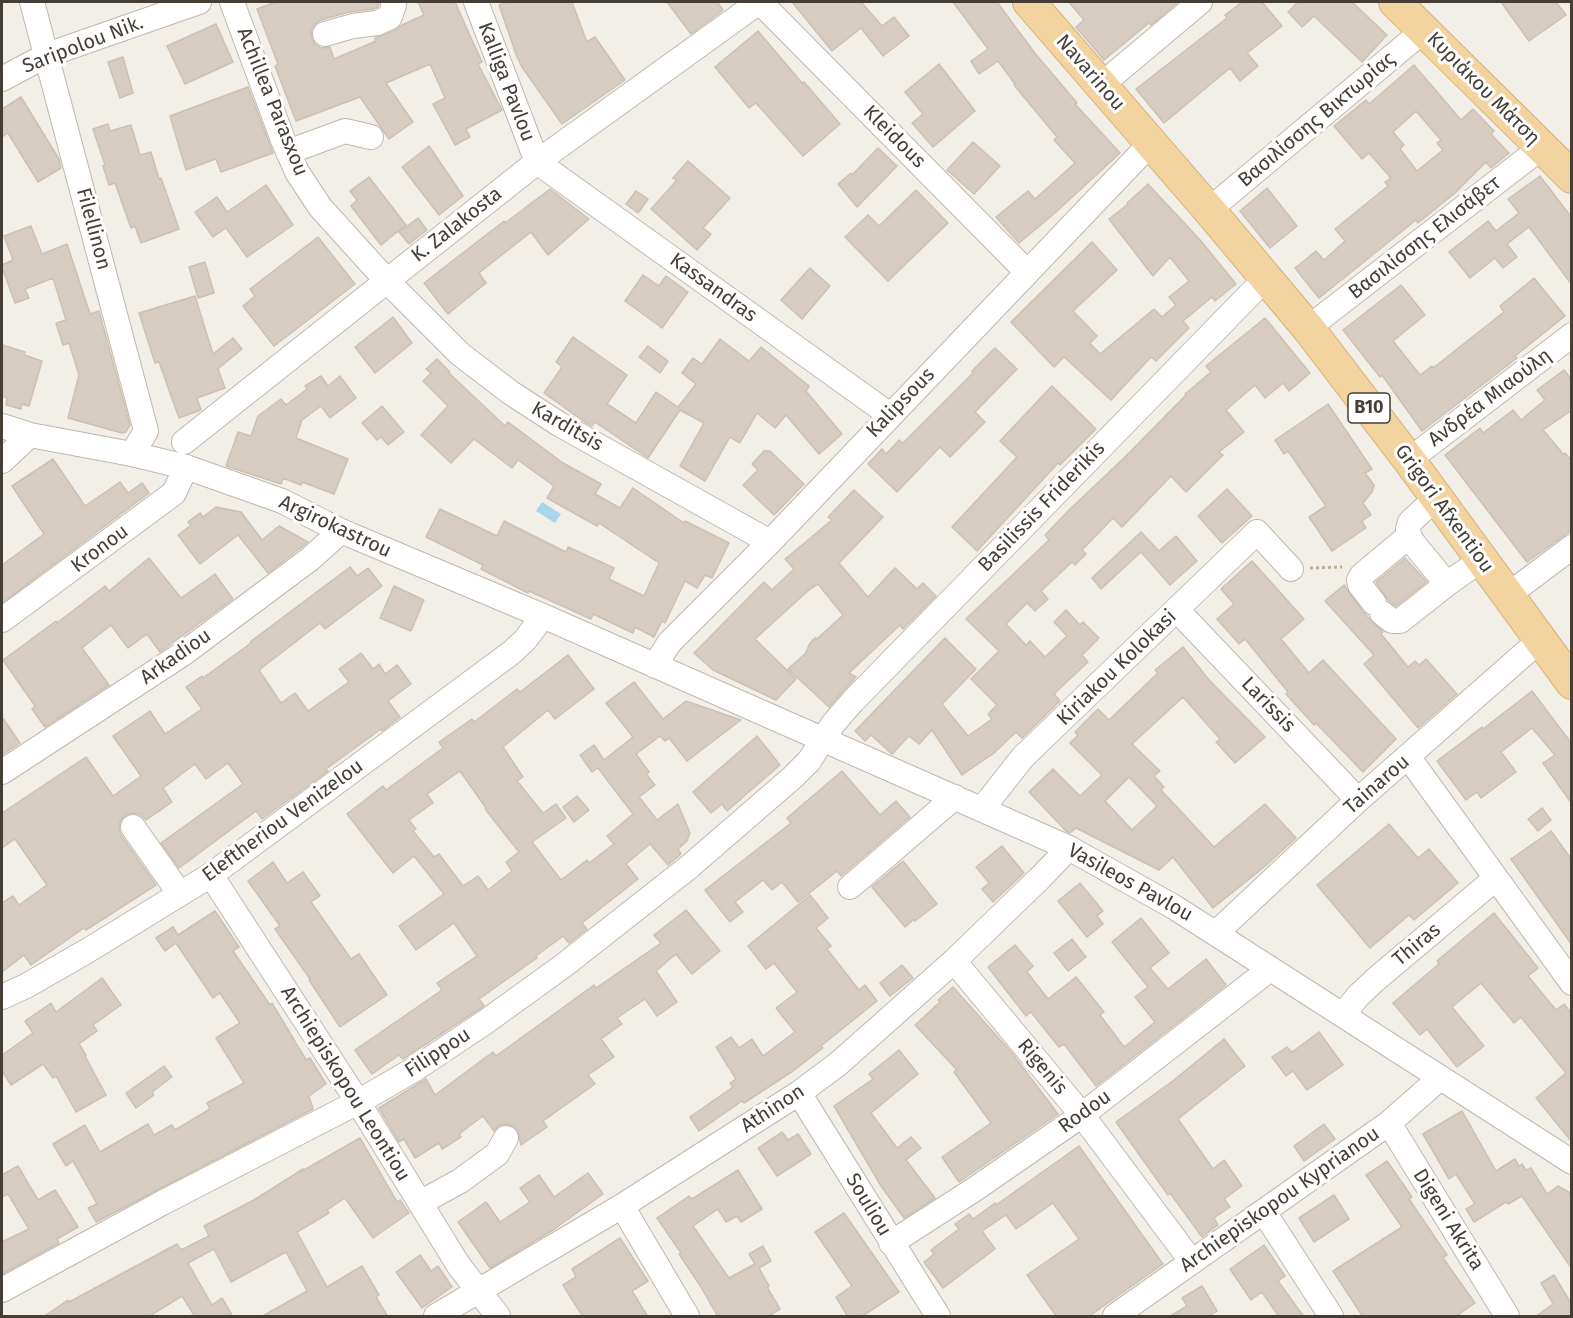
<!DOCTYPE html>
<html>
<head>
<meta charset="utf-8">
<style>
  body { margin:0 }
  #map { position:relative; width:1573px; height:1318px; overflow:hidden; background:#f2eee8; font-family:"Fira Sans",sans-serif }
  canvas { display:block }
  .frame { position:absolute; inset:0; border:3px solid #453e37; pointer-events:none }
</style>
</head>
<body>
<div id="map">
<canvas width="1573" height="1318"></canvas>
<div class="frame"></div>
</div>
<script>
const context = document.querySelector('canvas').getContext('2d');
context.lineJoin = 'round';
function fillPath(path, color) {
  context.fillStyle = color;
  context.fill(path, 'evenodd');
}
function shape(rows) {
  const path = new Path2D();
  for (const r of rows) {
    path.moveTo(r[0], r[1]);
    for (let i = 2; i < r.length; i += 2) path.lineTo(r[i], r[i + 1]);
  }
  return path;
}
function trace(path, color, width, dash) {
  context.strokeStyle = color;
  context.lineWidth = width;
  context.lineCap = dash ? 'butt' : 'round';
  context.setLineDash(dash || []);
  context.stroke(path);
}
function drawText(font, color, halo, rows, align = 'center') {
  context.font = font + ' "Fira Sans",sans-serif';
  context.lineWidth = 6;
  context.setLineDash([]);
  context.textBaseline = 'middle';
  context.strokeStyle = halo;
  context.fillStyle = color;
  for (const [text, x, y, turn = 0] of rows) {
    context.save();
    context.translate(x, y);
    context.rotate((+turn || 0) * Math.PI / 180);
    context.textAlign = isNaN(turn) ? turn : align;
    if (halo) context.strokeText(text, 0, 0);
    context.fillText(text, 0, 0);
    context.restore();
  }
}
const water = shape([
  [542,502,561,514,555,523,536,511]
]);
const building = shape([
  [276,2,379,2,378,7,373,9,349,12,321,20,314,25,311,31,312,38,315,44,321,48,330,47,334,59,376,41,375,38,396,30,402,25,424,15,418,2,455,2,482,62,478,64,502,110,466,129,470,137,455,145,433,104,445,98,430,64,386,83,413,122,389,139,360,97,296,121,275,66,278,64,257,9,276,2],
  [508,2,572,2,587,42,595,37,625,80,562,124,522,67,517,57,499,5,508,2],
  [667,2,717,2,723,10,691,34,667,2],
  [792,2,861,2,882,26,894,17,909,36,883,56,861,28,832,51,792,2],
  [953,2,997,2,1034,52,1077,103,1075,104,1120,153,1055,213,1019,243,996,217,1028,191,1035,199,1075,163,1054,140,1057,137,1014,85,1015,84,998,61,979,74,971,61,988,49,953,2],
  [1069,2,1178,2,1151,25,1149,23,1104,60,1076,27,1084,20,1069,2],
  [1242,2,1262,2,1282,26,1247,53,1258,66,1240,81,1230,68,1164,123,1136,89,1227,18,1225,15,1242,2],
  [1298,2,1352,2,1387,35,1362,62,1314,16,1302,27,1288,12,1298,2],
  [1501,2,1556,2,1566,15,1529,41,1501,2],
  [216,24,233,62,185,84,167,46,216,24],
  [758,31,802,83,804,82,840,124,803,156,756,103,749,108,715,67,758,31],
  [123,57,133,93,120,98,108,62,123,57],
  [939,64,975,111,933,147,912,123,923,114,905,92,939,64],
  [1414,65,1461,120,1473,109,1494,131,1491,134,1509,153,1491,168,1486,162,1455,193,1418,223,1416,220,1319,298,1295,268,1316,251,1324,260,1345,241,1335,229,1388,186,1385,182,1391,178,1369,153,1362,159,1334,126,1366,100,1369,104,1414,65],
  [1416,111,1441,140,1437,143,1443,150,1417,171,1400,149,1404,145,1393,132,1416,111],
  [248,87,273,153,221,172,216,159,186,170,170,116,248,87],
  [21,97,59,159,61,168,38,182,8,133,2,137,2,109,21,97],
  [108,124,110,131,131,125,140,155,151,152,159,179,161,178,179,229,141,243,135,226,131,228,115,183,109,185,103,166,105,165,93,129,108,124],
  [973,142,1000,166,974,194,947,170,973,142],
  [429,146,463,196,439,215,402,167,429,146],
  [878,148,897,166,857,207,838,184,851,173,852,175,878,148],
  [688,161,730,198,703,228,711,234,697,250,651,209,677,180,673,178,688,161],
  [1540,176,1572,218,1572,285,1529,227,1507,244,1517,257,1503,268,1495,258,1470,278,1449,252,1488,221,1496,231,1519,213,1508,199,1540,176],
  [369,177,406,225,381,245,351,206,357,200,350,191,369,177],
  [1148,184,1201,241,1236,284,1215,301,1212,297,1183,321,1189,328,1156,361,1151,357,1111,400,1064,357,1054,367,1011,322,1092,242,1117,270,1073,311,1097,336,1090,343,1100,354,1154,309,1162,317,1176,305,1169,297,1189,281,1170,257,1153,276,1109,219,1128,204,1127,203,1148,184],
  [266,185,293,225,247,257,226,228,213,237,195,212,217,197,227,212,266,185],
  [1267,188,1297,226,1270,248,1240,211,1267,188],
  [550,189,589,219,548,255,531,232,479,273,486,283,448,314,424,283,504,221,505,223,550,189],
  [916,190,948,223,888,281,845,237,868,215,879,226,916,190],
  [636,191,648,199,638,213,626,204,636,191],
  [418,218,427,230,409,244,399,232,418,218],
  [31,226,42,254,67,244,90,314,99,311,130,425,126,432,122,433,68,418,79,375,69,343,63,345,56,323,66,320,53,278,25,289,29,298,15,303,2,267,2,265,13,260,4,236,31,226],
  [318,237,355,284,274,346,243,306,255,296,250,289,318,237],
  [205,262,214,293,198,298,189,267,205,262],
  [810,268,830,286,802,319,781,300,810,268],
  [643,275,659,286,666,276,688,292,662,328,625,301,643,275],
  [1534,278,1565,316,1515,356,1517,358,1422,431,1382,375,1380,377,1343,330,1401,285,1425,315,1393,341,1420,375,1432,366,1433,368,1504,312,1500,306,1534,278],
  [195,296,213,354,233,338,242,349,218,369,225,388,197,398,201,410,179,418,159,362,155,363,139,313,195,296],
  [393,317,412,343,375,373,355,347,393,317],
  [1265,318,1310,373,1289,391,1283,383,1265,398,1255,385,1226,410,1244,432,1219,452,1223,455,1186,492,1171,476,1122,527,1113,518,1082,550,1086,554,1075,565,1072,562,1041,591,1048,599,1035,611,1027,603,1006,624,1026,645,1030,641,1045,657,1067,636,1054,622,1066,610,1080,625,1083,622,1099,638,1082,655,1088,662,1054,694,1060,701,1022,738,1016,732,994,753,962,775,932,730,919,744,909,736,892,754,871,735,865,741,855,731,945,638,976,669,942,704,968,736,992,719,988,714,997,705,971,679,999,651,966,619,1049,540,1045,535,1070,509,1125,457,1186,395,1185,394,1211,372,1206,366,1265,318],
  [573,337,627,375,607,404,636,423,656,392,678,407,696,384,682,373,693,358,702,364,720,339,749,361,761,347,809,386,806,391,842,434,819,454,786,415,775,428,757,413,740,443,730,437,705,481,680,466,704,423,680,410,648,458,595,422,592,426,586,423,544,393,562,367,556,362,573,337],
  [2,345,25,352,24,355,42,361,29,406,22,404,21,409,6,405,7,398,2,396,2,345],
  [648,346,668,361,660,373,639,357,648,346],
  [995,348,1017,369,975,412,985,422,950,457,940,447,897,492,868,464,882,449,886,454,899,440,903,443,973,373,972,371,995,348],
  [437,359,450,372,449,373,505,426,508,422,563,463,601,484,595,494,620,508,633,488,684,523,685,521,729,543,712,578,705,575,697,588,685,581,665,623,662,621,654,637,635,627,633,633,593,614,591,619,529,591,528,593,481,569,483,565,426,537,440,509,497,536,504,521,566,552,568,547,614,568,609,579,644,596,659,563,599,523,597,526,547,498,554,486,518,460,512,468,474,439,451,463,421,435,448,406,423,381,431,373,426,369,437,359],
  [1564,370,1572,380,1572,410,1543,430,1564,455,1565,453,1572,461,1572,530,1527,562,1445,455,1480,428,1483,433,1513,410,1521,420,1545,400,1537,390,1564,370],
  [321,376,328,386,340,376,356,398,330,418,321,406,302,420,296,438,348,459,334,494,302,482,301,485,283,478,281,484,226,466,238,432,251,436,258,416,281,399,286,405,307,389,305,386,321,376],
  [1052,386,1096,429,1060,465,1058,463,977,551,952,527,1017,457,1000,441,1052,386],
  [1328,404,1372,469,1365,473,1374,485,1372,492,1363,503,1371,515,1362,521,1366,528,1332,551,1309,517,1326,506,1288,451,1284,454,1275,440,1328,404],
  [382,406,404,432,388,445,381,437,377,440,362,423,382,406],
  [764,451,770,451,804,484,774,515,743,485,758,470,752,464,764,451],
  [53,459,85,506,120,482,128,493,142,483,149,493,2,603,2,565,44,534,12,486,53,459],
  [1227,489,1252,516,1222,543,1198,516,1227,489],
  [854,490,883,517,839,563,868,597,895,568,917,589,923,583,936,596,903,629,900,625,849,673,856,677,829,707,788,669,805,654,810,643,815,638,817,639,843,615,818,584,810,589,755,639,796,679,776,700,713,670,694,653,764,582,772,590,794,569,785,559,832,520,828,517,854,490],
  [216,507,241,512,262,540,279,526,308,542,268,573,238,535,200,564,178,535,191,525,188,522,200,513,203,517,216,507],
  [1141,532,1159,551,1176,536,1197,561,1170,585,1141,552,1101,589,1092,578,1141,532],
  [149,558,181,598,215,574,233,599,160,652,147,634,128,648,111,625,82,648,109,685,45,727,32,709,35,706,3,660,56,621,57,623,105,586,109,591,149,558],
  [1405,558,1427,582,1396,606,1388,600,1376,582,1405,558],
  [1252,561,1304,619,1281,639,1309,673,1323,660,1396,739,1363,772,1316,723,1314,725,1286,694,1288,692,1245,639,1239,644,1217,619,1234,604,1221,589,1252,561],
  [350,567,357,576,368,568,382,586,325,629,320,623,259,670,281,703,295,693,308,711,349,682,339,669,361,653,373,669,379,664,385,674,397,665,411,684,388,701,400,717,382,731,381,729,326,769,328,771,262,819,256,811,179,868,161,843,243,784,228,763,206,779,195,764,163,788,172,802,146,820,140,814,132,813,125,815,120,822,119,829,121,835,156,885,86,930,84,928,31,965,24,955,2,972,2,903,13,896,19,905,47,885,15,839,2,848,2,813,86,757,113,796,141,776,113,736,150,711,165,734,202,709,186,687,202,676,203,678,251,643,250,642,350,567],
  [1344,585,1363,612,1383,632,1381,634,1408,667,1415,661,1419,665,1426,659,1457,694,1418,728,1364,664,1374,655,1325,601,1344,585],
  [394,586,424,600,411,631,380,618,394,586],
  [1183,647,1209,680,1265,737,1235,763,1216,742,1220,739,1183,697,1132,744,1160,771,1154,776,1164,787,1161,790,1214,847,1265,804,1296,838,1263,868,1213,908,1173,857,1159,870,1076,828,1070,833,1066,831,1029,792,1053,769,1080,796,1102,775,1070,743,1078,735,1075,732,1098,709,1109,720,1158,673,1155,670,1183,647],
  [1129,777,1157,806,1132,830,1105,801,1129,777],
  [568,655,594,689,555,719,548,710,503,747,523,777,517,781,543,813,556,804,566,818,532,842,561,880,587,860,589,863,614,844,607,836,633,814,598,768,592,772,580,755,594,745,604,760,633,737,606,703,634,682,663,719,686,701,741,720,687,761,669,738,665,741,660,736,636,754,649,772,646,774,655,785,639,797,657,820,678,804,690,833,687,841,678,849,681,854,668,865,650,844,626,864,638,879,582,923,587,929,569,943,563,936,536,956,537,958,479,999,484,1006,403,1059,399,1055,372,1074,355,1050,442,990,437,983,477,956,454,923,416,950,399,926,444,894,414,856,393,873,347,814,383,786,386,790,443,748,439,742,472,719,474,722,517,689,520,692,568,655],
  [460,771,486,808,485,809,519,852,506,862,512,871,488,890,478,876,463,886,439,854,434,857,413,831,416,829,409,820,433,803,427,794,460,771],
  [1532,691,1572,744,1572,804,1543,763,1555,755,1532,728,1501,752,1516,772,1481,798,1477,792,1466,800,1437,761,1482,727,1483,729,1532,691],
  [2,717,20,743,2,755,2,717],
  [757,736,780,765,727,811,722,804,711,813,693,792,757,736],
  [842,771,880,815,896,801,910,817,841,876,837,871,798,902,782,882,772,890,763,880,735,902,743,912,730,922,705,890,791,823,787,818,842,771],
  [577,796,589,810,574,822,563,807,577,796],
  [1542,808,1551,820,1538,831,1528,819,1542,808],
  [1389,824,1418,858,1429,849,1458,883,1414,920,1409,915,1370,948,1317,885,1389,824],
  [1551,831,1572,860,1572,945,1511,859,1551,831],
  [1002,846,1024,873,993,902,982,889,989,883,976,867,1002,846],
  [903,861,937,904,915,921,914,919,905,927,872,887,903,861],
  [273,862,287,883,303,872,320,896,311,902,351,959,359,954,387,995,340,1027,309,980,310,979,275,929,280,926,248,881,273,862],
  [1080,883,1103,911,1097,916,1103,924,1087,937,1058,901,1080,883],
  [810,895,828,918,816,928,831,946,827,949,859,990,865,985,877,1001,821,1046,823,1048,793,1071,744,1103,742,1101,699,1131,690,1117,733,1087,730,1083,736,1079,716,1047,731,1037,739,1048,752,1039,763,1056,795,1032,776,1008,797,992,774,963,766,969,748,946,810,895],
  [686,910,720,951,692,974,676,954,656,971,677,1002,657,1016,645,999,617,1018,622,1024,601,1039,614,1057,588,1075,595,1084,543,1121,547,1127,521,1145,518,1131,513,1126,505,1124,498,1126,494,1131,483,1116,459,1134,461,1137,442,1149,439,1143,415,1158,404,1139,399,1142,379,1108,426,1079,435,1095,493,1052,496,1056,594,985,596,988,661,943,654,935,686,910],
  [215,911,239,947,233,951,270,1005,272,1003,306,1060,310,1058,326,1084,309,1096,313,1109,96,1222,88,1208,97,1204,73,1161,66,1166,53,1144,85,1125,100,1152,148,1124,154,1135,172,1125,175,1130,210,1109,207,1103,244,1083,216,1038,240,1023,220,993,213,998,176,943,165,951,156,938,173,927,178,935,215,911],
  [1494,913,1538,968,1528,976,1556,1010,1564,1004,1572,1014,1572,1142,1536,1098,1566,1073,1521,1017,1514,1023,1481,983,1452,1007,1484,1046,1457,1067,1427,1029,1420,1035,1393,1003,1439,964,1437,961,1494,913],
  [1141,918,1169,953,1150,968,1168,989,1206,959,1226,985,1096,1086,1064,1044,1059,1047,1031,1012,1026,1016,988,967,1015,945,1033,966,1027,972,1048,999,1076,977,1104,1012,1100,1015,1124,1047,1155,1022,1135,997,1148,987,1112,942,1141,918],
  [1072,939,1086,957,1068,971,1054,953,1072,939],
  [902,965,913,978,890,996,880,983,902,965],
  [102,978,121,1005,93,1025,97,1031,79,1044,86,1055,85,1056,106,1095,76,1112,56,1076,53,1078,43,1064,11,1085,2,1071,2,1055,33,1033,25,1021,51,1003,56,1012,102,978],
  [953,987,1012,1053,1058,1114,959,1182,942,1157,991,1123,954,1072,957,1070,915,1025,940,1002,938,1000,953,987],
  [1319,1032,1343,1065,1307,1090,1293,1071,1286,1076,1272,1057,1287,1047,1292,1052,1319,1032],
  [1224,1039,1245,1066,1178,1119,1213,1169,1224,1160,1242,1186,1224,1199,1230,1207,1214,1218,1218,1225,1202,1237,1170,1193,1168,1195,1116,1122,1174,1080,1224,1039],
  [899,1050,918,1074,871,1113,897,1148,911,1137,921,1148,906,1160,935,1198,904,1218,881,1186,834,1106,873,1079,869,1074,899,1050],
  [164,1066,172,1077,152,1092,154,1095,136,1108,126,1093,164,1066],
  [1462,1111,1496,1171,1515,1159,1519,1166,1522,1164,1526,1170,1531,1168,1547,1194,1558,1186,1572,1194,1572,1269,1522,1196,1508,1204,1506,1202,1474,1222,1466,1209,1475,1204,1456,1174,1449,1179,1423,1134,1462,1111],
  [1324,1124,1335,1139,1304,1161,1294,1146,1324,1124],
  [782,1132,788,1140,798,1134,811,1154,777,1176,758,1148,782,1132],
  [360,1138,397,1202,400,1200,409,1213,373,1238,345,1198,327,1210,329,1213,297,1232,327,1287,362,1266,379,1295,376,1297,388,1317,261,1317,307,1291,286,1252,231,1282,214,1249,188,1263,212,1305,222,1298,233,1317,192,1317,194,1315,182,1296,148,1317,43,1317,68,1300,69,1302,177,1244,181,1250,209,1236,204,1226,254,1200,303,1169,304,1170,360,1138],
  [1079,1146,1163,1264,1088,1317,1057,1317,1027,1275,1079,1239,1053,1203,1016,1229,1006,1215,982,1231,995,1249,943,1288,924,1262,934,1254,931,1250,959,1229,955,1224,969,1214,973,1219,995,1203,996,1205,1079,1146],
  [1387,1161,1412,1197,1409,1199,1447,1255,1443,1258,1475,1303,1455,1317,1363,1317,1333,1271,1402,1227,1366,1175,1387,1161],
  [18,1166,38,1200,55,1190,78,1227,57,1239,59,1243,2,1274,2,1242,29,1229,8,1194,2,1197,2,1175,18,1166],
  [738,1170,762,1209,741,1222,737,1216,726,1222,718,1209,693,1226,729,1278,755,1264,749,1254,763,1246,771,1261,759,1268,769,1286,767,1287,780,1309,767,1317,718,1317,701,1287,679,1254,681,1253,657,1218,689,1196,692,1199,738,1170],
  [588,1173,603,1194,553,1230,490,1268,458,1222,486,1202,500,1222,530,1202,520,1188,539,1175,554,1197,588,1173],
  [1334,1195,1349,1219,1314,1242,1299,1218,1334,1195],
  [844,1213,899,1292,861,1317,848,1317,836,1297,852,1286,815,1232,844,1213],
  [620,1238,648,1281,632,1291,648,1317,583,1317,563,1285,576,1277,572,1269,620,1238],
  [1264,1245,1285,1276,1278,1281,1304,1317,1279,1317,1262,1292,1251,1300,1230,1269,1264,1245],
  [420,1255,431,1271,438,1266,452,1287,422,1308,396,1272,420,1255],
  [1554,1275,1572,1305,1572,1317,1535,1317,1553,1304,1541,1283,1554,1275],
  [1202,1286,1217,1311,1208,1317,1169,1317,1187,1306,1182,1298,1202,1286]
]);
const path = shape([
  [1310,568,1342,567]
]);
const minor = shape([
  [32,2,146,431,132,454],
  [232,2,283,140,297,172,320,207,387,281,460,354,511,393,559,424,770,542],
  [476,2,537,162,890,415],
  [760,2,1027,272],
  [325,34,353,26,377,23,390,17,394,5,393,2],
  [2,79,47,55,199,2],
  [1100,86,1200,2],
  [288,152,345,131,371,137],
  [1209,210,1424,30],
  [1308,328,1542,147],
  [2,426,30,435,132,454,186,467,282,501,341,531,543,616,1069,848,1174,907,1572,1162],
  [184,442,537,162,759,2],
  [1409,460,1572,335],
  [2,461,30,435],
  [1436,498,1410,522,1408,529,1409,536,1414,544,1447,584,1481,560],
  [1508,595,1572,547],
  [1374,603,1360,585,1359,580,1362,575,1409,536],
  [1177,610,1358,800],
  [1382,613,1392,621,1400,621,1447,584],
  [2,620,174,493,186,467],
  [655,666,669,643,770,542,1151,143],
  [1409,758,1572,983],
  [2,772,184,653,310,559,341,531],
  [982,809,1023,757,1257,532,1291,569],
  [133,827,180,894],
  [211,875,358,1102,459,1266,498,1316],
  [850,887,955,797],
  [1216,933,1358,800,1540,640],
  [954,961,1082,1115,1192,1262],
  [2,997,26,986,87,951,211,875,511,653,525,640,543,616],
  [1343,1015,1358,996,1375,980,1495,879],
  [799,1093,938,1316],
  [1389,1123,1507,1316],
  [420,1203,460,1181,497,1154,506,1138],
  [622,1206,687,1316],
  [1264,1212,1331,1316],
  [891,1243,975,1189,1082,1115,1270,969],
  [2,1290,162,1203,358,1102,415,1069,484,1023,563,966,689,867,793,777,809,761,833,724,852,702,1266,278],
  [436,1316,622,1206,799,1093,838,1064,954,961,1039,879,1069,848],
  [1115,1316,1389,1123,1440,1078]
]);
const major = shape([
  [1029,2,1209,210,1308,328,1409,460,1572,683],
  [1395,2,1572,177]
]);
const shields = [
  [1369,408,42]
];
const shieldNames = [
  ["B10",1369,408]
];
const streetNames = [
  ["Saripolou Nik.",83,45,-21],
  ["Navarinou",1090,73,49],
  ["Kalliga Pavlou",506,82,69],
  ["Κυριάκου Μάτση",1483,89,45],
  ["Achillea Parasxou",272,102,68],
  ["Βασιλίσσης Βικτωρίας",1317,120,-40],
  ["Kleidous",894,137,45],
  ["K. Zalakosta",457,225,-38],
  ["Filellinon",93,229,75],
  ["Βασιλίσσης Ελισάβετ",1425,238,-38],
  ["Kassandras",713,288,36],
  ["Ανδρέα Μιαούλη",1490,398,-37],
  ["Kalipsous",901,403,-46],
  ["Karditsis",567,427,30],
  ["Basilissis Friderikis",1042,507,-46],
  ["Grigori Afxentiou",1444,509,54],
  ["Argirokastrou",335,527,25],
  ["Kronou",100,549,-37],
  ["Arkadiou",176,657,-35],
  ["Kiriakou Kolokasi",1117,668,-44],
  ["Larissis",1268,705,46],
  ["Tainarou",1377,785,-41],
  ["Eleftheriou Venizelou",283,821,-36],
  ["Vasileos Pavlou",1130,883,29],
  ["Thiras",1417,945,-40],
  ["Filippou",438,1053,-33],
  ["Rigenis",1042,1067,50],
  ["Archiepiskopou Leontiou",345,1084,58],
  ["Athinon",773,1109,-33],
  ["Rodou",1085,1112,-36],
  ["Archiepiskopou Kyprianou",1280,1200,-35],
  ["Souliou",868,1205,59],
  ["Digeni Akrita",1448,1220,58]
];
fillPath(water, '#abd5e8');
fillPath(building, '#d6ccc2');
trace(building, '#cdc0b3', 1.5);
trace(minor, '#c0b8af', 26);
trace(major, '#d7af71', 34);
trace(path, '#bdaf9e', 3, [3, 3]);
trace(minor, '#fff', 24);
trace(major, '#f3d4a0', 32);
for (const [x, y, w] of shields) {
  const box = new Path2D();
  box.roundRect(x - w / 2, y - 15, w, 30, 4.5);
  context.fillStyle = '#fff';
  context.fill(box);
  trace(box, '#453e37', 1.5);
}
drawText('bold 18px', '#453e37', null, shieldNames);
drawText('20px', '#453e37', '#fff', streetNames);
</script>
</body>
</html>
